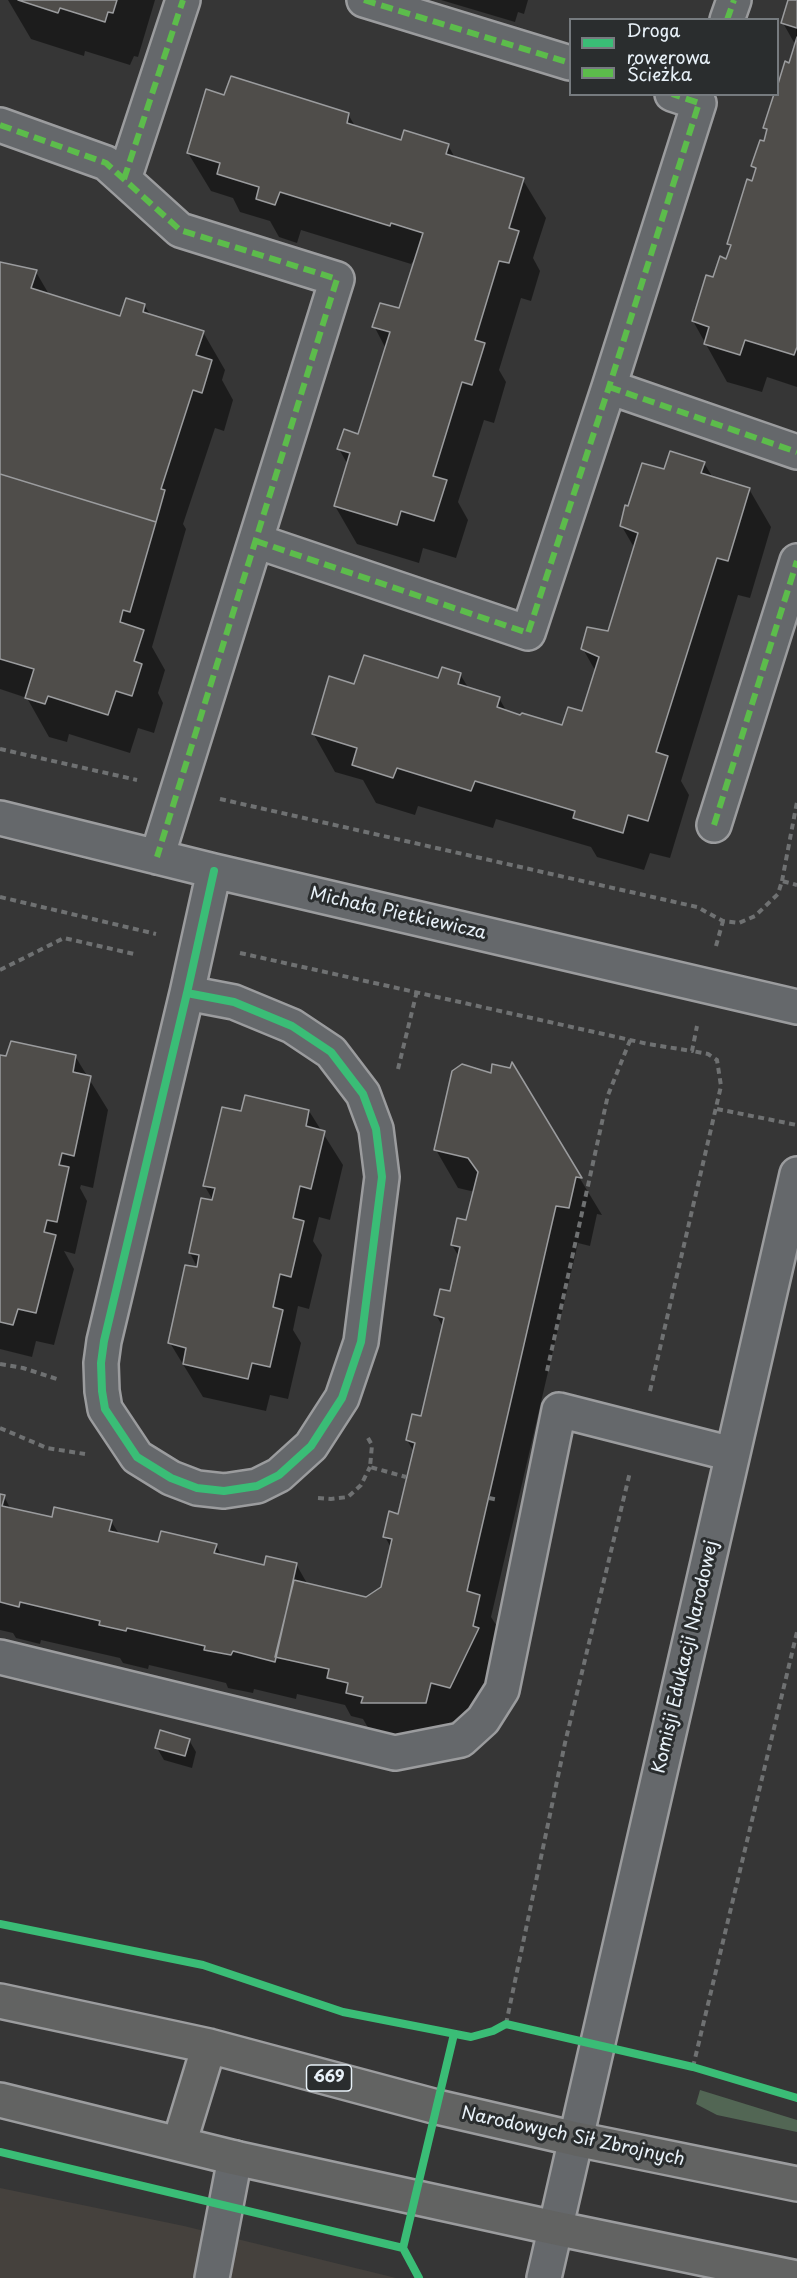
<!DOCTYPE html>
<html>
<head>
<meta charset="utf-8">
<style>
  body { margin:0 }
  #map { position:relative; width:797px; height:2278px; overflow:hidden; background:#363636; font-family:"Playpen Sans",sans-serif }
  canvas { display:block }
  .legend { position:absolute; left:569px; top:18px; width:210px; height:78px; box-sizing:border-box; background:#2a2d2e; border:2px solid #767b7f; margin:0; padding:8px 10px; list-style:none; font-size:18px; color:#e8f1f8 }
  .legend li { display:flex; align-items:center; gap:12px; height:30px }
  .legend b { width:30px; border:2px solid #767b7f }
</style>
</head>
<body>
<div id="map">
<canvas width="797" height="2278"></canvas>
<ul class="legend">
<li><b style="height:8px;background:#3abd76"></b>Droga rowerowa</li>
<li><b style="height:8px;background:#5cbc4b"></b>Ścieżka</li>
</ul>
</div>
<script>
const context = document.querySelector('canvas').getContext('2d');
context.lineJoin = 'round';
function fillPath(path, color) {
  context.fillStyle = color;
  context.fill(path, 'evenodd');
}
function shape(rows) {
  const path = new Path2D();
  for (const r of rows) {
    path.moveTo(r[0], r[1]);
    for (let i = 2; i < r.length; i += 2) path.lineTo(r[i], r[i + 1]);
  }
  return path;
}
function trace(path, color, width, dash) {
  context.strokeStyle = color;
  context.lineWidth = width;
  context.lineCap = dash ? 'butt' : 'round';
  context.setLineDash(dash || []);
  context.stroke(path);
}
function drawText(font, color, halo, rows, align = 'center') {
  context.font = font + ' "Playpen Sans",sans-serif';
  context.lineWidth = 6;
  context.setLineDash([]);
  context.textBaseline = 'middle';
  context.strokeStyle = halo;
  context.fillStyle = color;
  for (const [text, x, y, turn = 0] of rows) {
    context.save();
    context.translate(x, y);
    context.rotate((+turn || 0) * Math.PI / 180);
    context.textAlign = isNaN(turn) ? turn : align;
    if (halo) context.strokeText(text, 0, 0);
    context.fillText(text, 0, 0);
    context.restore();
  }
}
const built = shape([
  [0,2188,184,2226,396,2278,0,2278]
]);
const green = shape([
  [700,2090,797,2120,797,2132,717,2115,696,2104]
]);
const shadow = shape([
  [8,0,155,0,138,57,134,56,130,65,85,51,84,56,31,39],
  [441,0,528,0,524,14,518,12,515,22],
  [790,0,797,0,797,387,767,377,762,392,727,382,693,321,714,279,727,261,731,249,728,244,756,171,753,166,768,133,765,128,786,63,790,64,796,46,783,23],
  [225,96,348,114,356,128,402,142,448,145,455,158,523,180,546,218,533,258,540,271,531,301,521,298,499,370,506,382,494,423,484,420,458,502,468,520,456,558,423,548,419,563,357,544,335,506,348,465,339,449,359,435,386,349,374,326,399,310,416,258,411,264,301,230,297,243,279,237,270,221,240,212,233,198,211,191,188,153],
  [0,264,36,272,50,296,121,318,144,305,151,316,203,332,225,370,222,380,233,400,224,431,215,428,183,524,186,529,152,647,165,670,158,693,163,703,154,733,138,728,130,753,69,734,67,742,49,737,27,698,0,689],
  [704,463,713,478,749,489,771,527,750,598,738,595,681,781,689,795,670,858,650,853,644,870,597,857,591,847,496,819,493,828,418,806,415,815,376,803,363,780,335,772,313,733,355,686,440,680,460,674,469,689,499,698,507,712,563,726,583,713,596,672,583,649,609,632,635,549,621,525,629,508,665,471],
  [0,1056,75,1056,108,1110,93,1188,81,1185,80,1188,87,1201,75,1254,64,1251,74,1269,54,1345,36,1341,32,1357,0,1349],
  [512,1066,602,1215,597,1214,590,1246,578,1243,491,1617,502,1634,496,1659,472,1725,452,1721,448,1741,385,1741,370,1731,363,1719,351,1716,345,1705,297,1694,296,1699,254,1689,253,1693,228,1688,226,1683,149,1665,148,1669,123,1663,120,1658,41,1640,40,1644,16,1638,13,1633,0,1630,0,1495,4,1496,11,1510,53,1519,111,1521,119,1534,159,1544,216,1545,222,1557,265,1567,296,1564,308,1585,366,1598,383,1588,392,1549,385,1537,399,1515,414,1452,407,1440,422,1418,443,1327,436,1315,451,1293,459,1257,452,1245,468,1222,475,1192,458,1188,436,1150,493,1075,511,1070],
  [309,1111,343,1165,330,1220,319,1217,313,1241,322,1255,309,1309,298,1306,293,1330,301,1343,288,1399,270,1395,266,1411,203,1397,170,1343,198,1269,190,1253,214,1202,204,1185,242,1113],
  [189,1740,196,1752,192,1768,164,1760,157,1748]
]);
const building = shape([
  [18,0,117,0,113,13,108,12,105,22,60,8,58,13,18,0],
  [788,0,797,0,797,28,781,23,788,0],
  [797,37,797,347,794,355,745,340,740,355,704,344,709,327,692,321,706,275,713,277,720,256,726,259,731,245,727,244,747,179,752,181,756,168,751,166,760,140,764,141,767,129,763,128,774,94,778,94,778,84,785,61,789,63,797,37],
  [231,76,349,113,347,123,401,140,404,130,449,144,446,154,524,178,509,228,519,231,509,263,499,261,475,340,485,343,472,385,462,382,433,476,447,480,434,521,401,511,397,525,334,506,350,453,337,449,344,429,358,434,390,332,372,327,380,303,399,308,423,233,391,223,390,226,280,192,275,205,256,199,259,187,217,174,220,163,187,153,206,89,224,95,231,76],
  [0,262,37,270,31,288,120,316,126,298,145,304,143,312,204,331,196,355,212,360,202,393,193,390,161,489,165,490,156,522,0,474,0,262],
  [670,451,705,462,701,473,750,488,728,561,717,558,656,752,668,756,648,821,628,815,623,833,573,818,575,811,475,781,471,791,397,768,393,778,352,765,357,748,312,734,329,676,354,684,364,655,438,678,442,667,461,673,458,684,500,697,497,707,520,715,522,713,562,725,568,707,582,711,599,657,581,649,587,627,608,631,638,533,620,526,625,505,628,506,642,463,664,469,670,451],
  [0,474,156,522,130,612,123,610,120,622,144,630,134,661,142,664,132,696,116,691,108,715,48,696,45,704,25,698,34,669,0,659,0,474],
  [11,1041,76,1055,73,1072,91,1076,74,1156,62,1153,59,1165,69,1167,57,1222,47,1220,44,1232,56,1235,36,1313,18,1309,13,1325,0,1322,0,1055,6,1056,11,1041],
  [512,1062,582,1178,576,1177,569,1208,556,1206,467,1591,480,1595,473,1626,479,1628,450,1688,431,1683,426,1703,361,1703,363,1697,346,1693,348,1683,327,1678,329,1669,275,1657,294,1580,366,1597,381,1587,392,1539,383,1537,389,1511,398,1514,415,1443,406,1440,412,1414,421,1416,444,1318,434,1315,440,1289,450,1291,460,1247,451,1245,457,1218,466,1220,478,1172,468,1158,434,1150,452,1071,462,1064,491,1073,492,1064,510,1068,512,1062],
  [245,1095,309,1110,306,1126,325,1131,311,1189,300,1186,293,1218,304,1221,291,1277,280,1274,273,1307,283,1310,270,1367,252,1363,248,1379,183,1364,186,1348,168,1343,185,1265,197,1267,199,1255,189,1253,201,1198,212,1200,215,1188,203,1186,222,1107,241,1111,245,1095],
  [0,1494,5,1495,2,1506,52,1517,54,1507,112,1520,109,1531,158,1542,161,1531,217,1544,214,1553,264,1565,266,1556,297,1563,275,1662,233,1651,231,1655,204,1650,205,1646,127,1628,126,1631,99,1625,100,1621,20,1602,19,1607,0,1602,0,1494],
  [160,1730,190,1739,185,1756,155,1748,160,1730]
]);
const path = shape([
  [0,749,137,780],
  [220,799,697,907,723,921,739,923,755,916,778,894,782,881,797,885],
  [782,881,797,802],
  [0,897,156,934],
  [716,946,723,921],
  [240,953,648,1044,692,1051,697,1026],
  [0,970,64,938,134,954],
  [398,1069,417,991],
  [717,1109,797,1125],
  [0,1364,23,1368,60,1380],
  [547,1371,608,1095,631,1038],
  [650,1391,721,1086,717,1060,708,1054,692,1051],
  [0,1428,47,1448,85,1454],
  [368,1438,372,1445,370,1467,406,1477],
  [318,1498,331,1499,348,1497,361,1485,370,1467],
  [489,1498,499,1500],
  [506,2024,565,1743,630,1472],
  [693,2067,797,1632]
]);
const minor = shape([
  [364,0,570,63],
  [727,20,734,0],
  [0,125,106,163,180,230,337,279,157,857],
  [124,179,183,0],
  [609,387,797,452],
  [256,541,528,633,609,387,699,103,672,94],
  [0,818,214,871,797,1007],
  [714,825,797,561],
  [187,993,104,1341,101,1363,102,1391,105,1409,137,1457,171,1478,197,1488,224,1491,257,1486,279,1475,311,1446,342,1398,361,1342,382,1177,376,1129,363,1094,331,1052,292,1026,234,1002,187,993,214,871],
  [0,1657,395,1753,461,1740,483,1720,502,1690,559,1410,732,1454],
  [212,2278,235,2158],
  [544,2278,797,1174]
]);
const major = shape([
  [0,2001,209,2046,437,2107,576,2139,797,2184],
  [0,2100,235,2158,555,2228,797,2278],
  [179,2144,209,2046]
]);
const quiet = shape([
  [364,0,570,63],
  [727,20,734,0],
  [0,125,106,163,180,230,337,279,157,857],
  [124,179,183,0],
  [609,387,797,452],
  [256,541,528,633,609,387,699,103,672,94],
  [714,825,797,561]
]);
const cycleway = shape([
  [187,993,104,1341,101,1363,102,1391,105,1409,137,1457,171,1478,197,1488,224,1491,257,1486,279,1475,311,1446,342,1398,361,1342,382,1177,376,1129,363,1094,331,1052,292,1026,234,1002,187,993,214,871],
  [0,1924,203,1965,343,2012,471,2037,493,2031,506,2024,693,2067,797,2098],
  [0,2152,403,2248],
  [419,2278,403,2248,454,2034]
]);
const shields = [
  [329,2078,45]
];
const shieldNames = [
  ["669",329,2078]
];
const streetNames = [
  ["Michała Pietkiewicza",398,914,13],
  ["Komisji Edukacji Narodowej",686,1657,-77],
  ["Narodowych Sił Zbrojnych",573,2137,12]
];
fillPath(built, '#45413d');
fillPath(green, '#526654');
fillPath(shadow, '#0007');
fillPath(building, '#4f4d4a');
trace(building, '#9b9c9e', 1.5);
trace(minor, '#9b9c9e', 38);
trace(major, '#9b9c9e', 38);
trace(path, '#6f7172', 4, [6, 4.5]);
trace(minor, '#65686b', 33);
trace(major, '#626362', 33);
trace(quiet, '#5cbc4b', 6, [12, 6]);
trace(cycleway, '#3abd76', 8);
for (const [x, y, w] of shields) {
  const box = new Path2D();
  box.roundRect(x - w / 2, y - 13, w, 26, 4.5);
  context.fillStyle = '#2a2d2e';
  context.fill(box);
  trace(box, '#e8f1f8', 1.5);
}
drawText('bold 16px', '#e8f1f8', null, shieldNames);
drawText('18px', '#e8f1f8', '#2a2d2e', streetNames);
</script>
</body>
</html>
